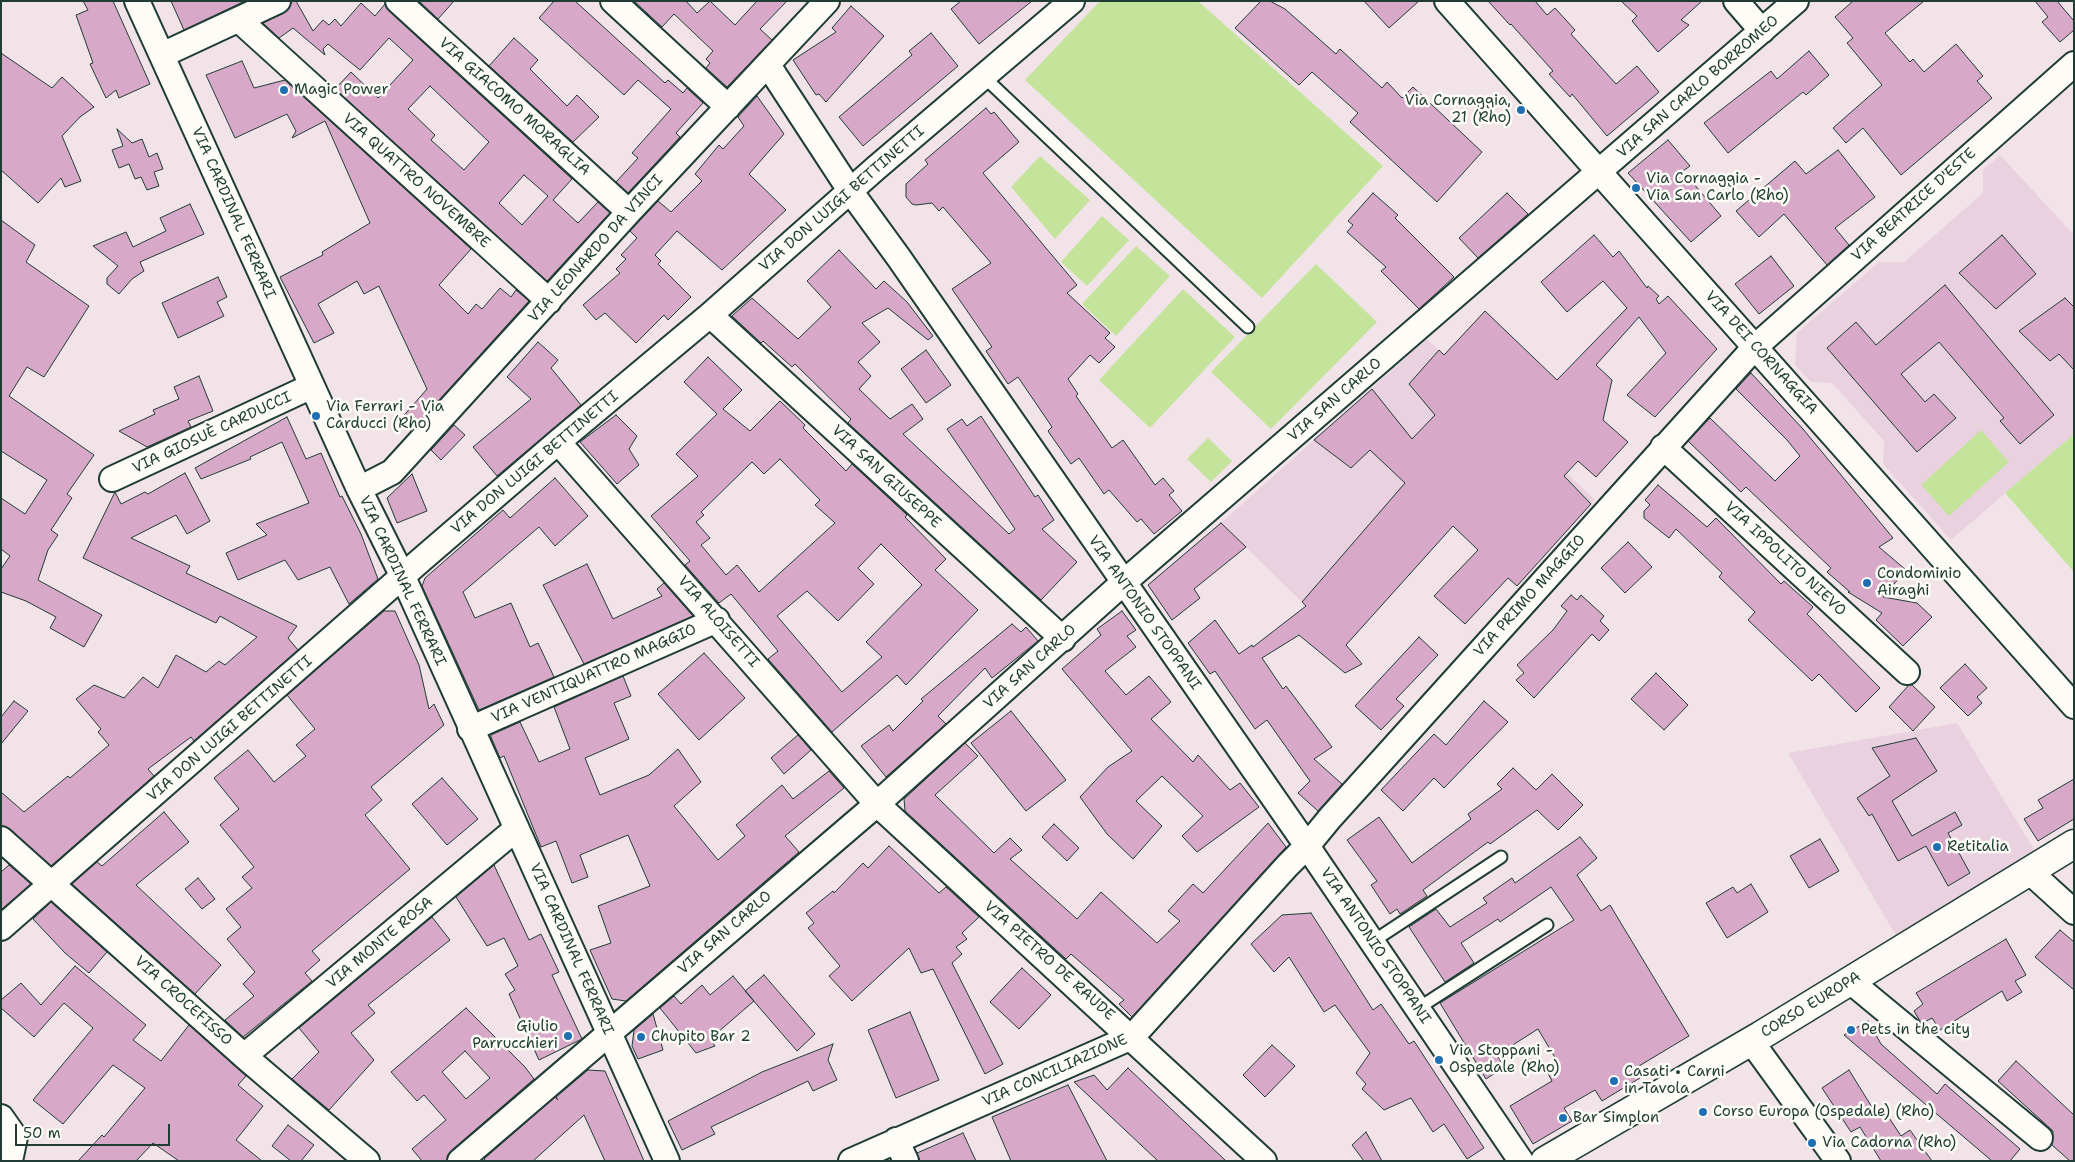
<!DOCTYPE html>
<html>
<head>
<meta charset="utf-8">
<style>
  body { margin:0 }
  #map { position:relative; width:2075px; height:1162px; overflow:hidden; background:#f2e3e9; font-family:"Shantell Sans",sans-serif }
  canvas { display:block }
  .frame { position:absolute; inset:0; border:2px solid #1f3d34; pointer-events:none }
  .scale { position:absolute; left:15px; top:1124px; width:155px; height:22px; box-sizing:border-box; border:2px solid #1f3d34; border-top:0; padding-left:6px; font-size:15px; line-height:18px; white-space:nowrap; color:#1f3d34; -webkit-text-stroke:4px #fdfcf7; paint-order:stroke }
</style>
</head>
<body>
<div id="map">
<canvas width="2075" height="1162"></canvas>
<div class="frame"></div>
<div class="scale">50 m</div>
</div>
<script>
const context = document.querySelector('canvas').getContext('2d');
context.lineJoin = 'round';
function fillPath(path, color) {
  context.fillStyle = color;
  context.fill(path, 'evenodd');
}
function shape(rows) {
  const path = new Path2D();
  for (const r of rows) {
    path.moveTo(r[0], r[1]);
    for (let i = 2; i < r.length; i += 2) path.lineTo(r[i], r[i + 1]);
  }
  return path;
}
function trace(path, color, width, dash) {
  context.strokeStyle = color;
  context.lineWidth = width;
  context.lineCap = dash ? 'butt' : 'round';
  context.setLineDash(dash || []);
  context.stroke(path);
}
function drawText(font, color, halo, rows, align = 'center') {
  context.font = font + ' "Shantell Sans",sans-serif';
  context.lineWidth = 5;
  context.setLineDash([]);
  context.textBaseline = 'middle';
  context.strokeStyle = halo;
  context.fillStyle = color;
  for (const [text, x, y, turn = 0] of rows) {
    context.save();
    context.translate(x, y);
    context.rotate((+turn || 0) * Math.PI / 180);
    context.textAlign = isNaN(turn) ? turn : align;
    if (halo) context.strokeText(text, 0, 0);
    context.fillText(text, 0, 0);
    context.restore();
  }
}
const built = shape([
  [2000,155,2074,235,2074,434,1951,540,1883,464,1884,441,1832,383,1811,382,1795,365,1797,333,1879,262,1904,262,1983,193,1983,170],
  [1427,339,1595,500,1517,586,1453,526,1346,645,1221,523],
  [1957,723,2041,861,1901,944,1788,753]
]);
const green = shape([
  [1100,1,1198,1,1383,166,1262,298,1025,80],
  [1040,156,1090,200,1055,239,1011,187],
  [1102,216,1129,240,1087,286,1061,262],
  [1136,246,1170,276,1116,336,1082,304],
  [1316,264,1377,322,1271,429,1211,372],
  [1183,289,1235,337,1150,428,1099,380],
  [1981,430,2009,462,1949,516,1921,485],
  [2074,434,2074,572,2005,493],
  [1208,438,1232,461,1211,482,1187,459]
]);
const building = shape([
  [83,1,113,1,150,84,119,98,116,90,106,98,90,64,93,63,76,15,88,10,83,1],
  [171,1,245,1,184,30,171,1],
  [292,1,296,1,313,31,323,20,329,25,335,19,341,26,361,3,375,16,385,4,389,11,572,179,553,200,578,223,598,202,610,213,547,281,335,89,351,72,378,98,413,60,389,38,360,70,328,44,323,49,325,55,293,28,279,38,263,23,284,13,289,8,292,1],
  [430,86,489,142,464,170,431,140,435,135,408,109,430,86],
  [524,175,548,196,522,225,499,203,524,175],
  [419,1,454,1,438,19,419,1],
  [554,1,575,1,665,83,668,80,683,93,687,88,703,103,676,133,680,137,628,193,616,182,638,158,632,153,671,109,638,80,624,95,539,18,554,1],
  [634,1,686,1,697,13,710,1,735,25,757,1,787,1,760,29,772,40,727,87,706,68,710,63,706,59,713,51,674,14,662,27,634,1],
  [961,1,1032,1,979,44,951,9,961,1],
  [1261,1,1270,1,1285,9,1336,54,1340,49,1382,88,1387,82,1402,98,1413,87,1482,152,1437,202,1350,122,1358,113,1312,72,1299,85,1235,28,1261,1],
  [1364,1,1419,1,1389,28,1364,1],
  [1488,1,1535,1,1547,15,1555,8,1575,30,1571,34,1616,84,1637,66,1659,92,1607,136,1572,94,1570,97,1549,74,1553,71,1511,24,1510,25,1488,1],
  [1621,1,1702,1,1681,20,1689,25,1658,52,1632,21,1637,16,1621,1],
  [1853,1,1924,1,1885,33,1910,62,1913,59,1924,72,1956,44,1983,76,1977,81,1992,98,1901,175,1863,128,1846,143,1833,128,1882,85,1847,43,1853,38,1835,17,1853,1],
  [2035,1,2057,1,2074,21,2074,30,2060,42,2042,22,2048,17,2035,1],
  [851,6,884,36,826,102,819,94,816,95,793,60,836,32,832,28,851,6],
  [931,33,958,66,863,146,839,117,912,55,909,51,931,33],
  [514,38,538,60,530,69,567,106,577,95,599,117,573,142,489,66,514,38],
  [1809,51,1829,75,1806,95,1803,92,1728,153,1704,123,1771,71,1777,79,1809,51],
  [1,53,52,88,62,77,94,107,80,117,62,136,81,181,65,187,61,178,38,203,1,170,1,53],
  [242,61,254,88,285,80,471,249,439,285,468,314,476,304,482,309,500,288,511,297,516,290,529,301,411,431,400,420,427,389,379,286,364,294,357,281,318,304,334,333,314,343,280,277,323,255,322,252,370,223,325,121,292,138,296,131,287,114,235,138,206,75,242,61],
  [757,96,784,134,749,174,786,210,722,270,677,231,655,255,661,261,658,264,691,297,668,320,664,315,636,343,605,313,596,320,583,305,620,273,616,269,626,259,621,255,637,238,630,231,658,201,671,212,702,181,695,174,719,145,723,149,744,126,738,117,757,96],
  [986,108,991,114,994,112,1019,142,983,173,1077,285,1067,293,1110,333,1105,338,1115,347,1099,363,1090,355,1068,379,1078,394,1076,396,1112,448,1123,440,1155,485,1163,478,1174,491,1169,495,1182,511,1154,534,1141,519,1137,522,1109,490,1104,494,1079,458,1071,464,1048,431,1052,427,1018,377,1008,384,986,351,992,347,952,289,991,263,943,207,939,211,932,203,916,205,912,204,906,197,906,184,928,164,925,160,986,108],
  [117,129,132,143,142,139,149,157,157,153,163,169,154,172,159,186,147,190,141,177,135,179,129,164,119,168,112,150,123,146,117,129],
  [1668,140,1690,166,1683,171,1721,216,1691,242,1628,173,1668,140],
  [1838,150,1875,197,1835,228,1849,245,1827,265,1784,214,1759,237,1736,211,1795,161,1806,174,1838,150],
  [1373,193,1398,215,1395,218,1454,277,1419,309,1381,271,1386,267,1347,232,1353,225,1348,221,1373,193],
  [1507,193,1528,214,1478,258,1459,238,1507,193],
  [190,204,204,234,140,262,144,271,132,279,119,294,107,284,107,278,118,266,93,246,126,232,133,247,166,231,160,218,190,204],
  [1,220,35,245,26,262,89,306,44,377,27,367,9,396,94,455,67,494,72,498,51,530,58,535,48,550,38,580,102,615,84,647,50,628,56,617,26,601,1,592,1,569,10,556,1,549,1,498,25,514,47,480,1,451,1,220],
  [1594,235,1613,257,1619,251,1647,288,1648,286,1659,296,1656,299,1659,304,1668,296,1717,349,1655,417,1627,395,1666,353,1639,317,1596,365,1612,380,1603,420,1628,442,1596,477,1578,461,1564,476,1591,504,1517,586,1508,578,1465,624,1434,596,1478,550,1453,526,1346,645,1362,664,1345,673,1299,635,1262,658,1283,689,1286,686,1332,747,1314,759,1342,784,1318,811,1298,793,1310,781,1267,720,1255,729,1215,671,1210,674,1188,643,1215,620,1239,654,1252,645,1253,647,1306,606,1302,602,1405,483,1370,450,1351,468,1314,440,1372,389,1412,439,1435,415,1409,384,1439,350,1444,355,1485,311,1557,380,1627,308,1603,281,1567,312,1541,282,1594,235],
  [2002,235,2036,274,1996,309,1959,273,2002,235],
  [839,250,876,289,884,281,907,302,933,336,928,340,888,308,862,323,880,342,858,362,871,376,859,389,890,419,912,404,923,419,903,434,1009,534,1015,529,947,429,962,419,967,426,981,416,1035,497,1038,495,1054,520,1042,529,1077,562,1041,600,848,423,851,419,795,364,792,367,763,341,761,343,732,316,752,298,798,339,831,307,807,281,839,250],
  [1771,256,1794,286,1759,314,1735,284,1771,256],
  [218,277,227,297,217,302,224,316,178,338,162,303,218,277],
  [1945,285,2054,415,2020,444,2000,421,2004,418,1939,342,1901,374,1925,402,1934,394,1956,418,1917,452,1827,348,1856,322,1876,345,1945,285],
  [2065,298,2074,307,2074,370,2059,354,2050,361,2019,331,2065,298],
  [538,342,558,360,551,368,581,405,497,476,473,447,531,399,507,377,538,342],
  [926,350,951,385,926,403,901,369,926,350],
  [708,357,742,390,723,409,750,431,780,401,805,425,803,428,846,471,852,464,907,515,905,517,946,559,935,570,978,610,906,685,897,675,832,732,768,659,778,651,731,594,719,603,685,565,690,561,651,516,698,476,676,454,717,414,684,382,708,357],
  [780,459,820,500,815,505,835,523,759,592,737,565,726,575,701,545,710,538,696,522,704,515,701,512,752,462,764,474,780,459],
  [881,544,922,585,866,642,882,657,842,692,777,616,807,591,838,621,874,584,858,568,881,544],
  [1751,373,1803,429,1893,538,1879,547,1906,570,1883,597,1917,603,1932,617,1903,646,1876,620,1882,613,1848,592,1850,592,1827,572,1831,568,1746,487,1741,492,1688,441,1710,418,1775,481,1800,456,1787,440,1736,389,1751,373],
  [199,376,213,411,188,421,191,427,147,447,119,431,155,414,153,410,179,399,174,387,199,376],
  [616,415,637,436,629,449,639,465,617,484,580,442,616,415],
  [287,417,306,459,321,453,340,497,342,496,361,534,378,579,349,604,330,567,298,580,285,560,238,580,226,553,267,535,256,524,309,503,282,442,250,457,251,459,201,479,195,468,287,417],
  [454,425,465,435,441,460,431,450,454,425],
  [185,473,210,521,187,534,176,515,131,538,190,566,186,573,297,626,288,638,298,650,194,741,191,737,148,769,154,776,51,866,10,829,1,826,1,792,24,812,68,776,70,778,109,745,98,732,101,729,76,699,94,685,124,698,143,677,158,688,176,655,206,672,219,661,225,665,257,637,220,616,216,623,83,558,115,492,121,504,145,492,148,494,185,473],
  [412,474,427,511,397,523,387,498,412,474],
  [555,478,588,516,555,546,539,527,463,592,475,618,511,603,530,647,538,643,554,677,479,710,422,586,425,578,503,510,510,518,555,478],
  [1658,485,1707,527,1716,518,1781,584,1784,581,1813,607,1807,614,1880,688,1856,712,1819,674,1812,681,1748,620,1755,612,1719,577,1722,573,1676,529,1669,538,1644,518,1644,511,1650,505,1645,500,1658,485],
  [1221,523,1246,547,1194,589,1200,598,1172,620,1148,585,1221,523],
  [1628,542,1652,567,1625,593,1601,568,1628,542],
  [587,564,613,619,662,596,657,589,664,583,693,616,584,664,543,585,587,564],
  [1571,595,1577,600,1581,595,1604,616,1600,621,1609,630,1599,641,1592,634,1534,698,1516,680,1524,673,1517,665,1553,630,1567,611,1561,606,1571,595],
  [384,611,395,611,419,665,429,709,434,704,444,725,371,787,382,800,365,815,410,869,312,951,320,960,305,973,312,981,243,1037,225,1020,254,996,243,984,255,972,227,939,241,927,226,909,252,888,242,877,254,867,220,825,239,809,214,778,248,750,274,782,306,756,296,745,315,729,287,695,384,611],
  [1122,611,1136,630,1127,636,1136,647,1105,671,1126,695,1149,676,1171,702,1151,719,1193,762,1198,755,1230,790,1240,783,1259,807,1197,852,1182,836,1203,816,1162,776,1136,801,1162,826,1133,859,1107,834,1080,797,1108,767,1132,751,1062,669,1101,635,1097,629,1122,611],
  [1012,624,1021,632,1026,627,1038,641,992,678,985,668,938,716,946,724,886,777,861,746,889,725,893,731,923,701,921,699,1012,624],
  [1419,637,1438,655,1396,699,1404,706,1381,730,1355,706,1419,637],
  [704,653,745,698,699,740,658,694,704,653],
  [1965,664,1987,688,1977,697,1982,703,1968,716,1940,688,1965,664],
  [1656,673,1688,705,1664,730,1631,699,1656,673],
  [623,676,631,696,614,703,629,739,585,758,600,795,649,775,678,749,701,782,674,806,718,860,745,836,736,825,782,785,793,799,829,771,844,788,785,836,799,852,626,1001,612,999,590,950,611,943,598,906,650,886,628,835,580,855,588,877,572,883,556,841,541,847,504,756,500,758,491,737,491,735,520,722,539,762,570,749,554,707,623,676],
  [1909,685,1912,685,1935,707,1913,731,1889,707,1909,685],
  [14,701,28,711,1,744,1,717,14,701],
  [1484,701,1508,722,1444,788,1434,778,1403,811,1381,790,1434,734,1446,745,1484,701],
  [1011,711,1066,780,1026,811,971,743,1011,711],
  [798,735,811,750,784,774,771,758,798,735],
  [1916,738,1937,771,1892,801,1912,836,1955,812,1962,825,1948,833,1970,873,1948,886,1926,846,1898,861,1872,814,1869,816,1857,798,1890,776,1872,748,1916,738],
  [965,743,978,756,935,795,994,853,1010,838,1022,850,1010,859,1077,919,1101,892,1157,943,1180,921,1168,911,1193,884,1203,893,1268,823,1286,847,1132,1017,1119,1004,1124,1000,1071,954,1066,959,905,811,904,799,965,743],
  [1513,768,1536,790,1552,774,1583,805,1558,830,1537,810,1490,844,1488,842,1423,890,1427,896,1400,914,1397,909,1390,914,1371,885,1377,881,1347,840,1379,817,1412,863,1471,819,1468,814,1502,789,1497,784,1513,768],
  [442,778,478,819,447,845,412,804,442,778],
  [2074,779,2074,819,2038,841,2024,819,2043,808,2038,800,2074,779],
  [164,812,189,842,136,885,221,965,195,994,72,884,97,862,102,866,164,812],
  [1054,824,1079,848,1067,861,1042,837,1054,824],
  [1580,837,1597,858,1577,875,1601,911,1610,905,1689,1036,1634,1069,1640,1078,1602,1101,1595,1090,1564,1108,1572,1121,1533,1144,1510,1106,1552,1081,1545,1068,1557,1061,1538,1029,1497,1055,1504,1067,1486,1079,1440,1003,1574,920,1551,887,1500,922,1498,919,1461,943,1474,963,1445,982,1409,927,1436,909,1450,927,1487,903,1483,898,1512,878,1515,883,1580,837],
  [1820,839,1839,871,1809,888,1790,856,1820,839],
  [889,846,939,893,946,887,979,917,962,933,967,939,956,947,962,954,952,963,1003,1064,985,1074,933,969,921,973,909,948,852,1001,829,976,840,966,808,928,814,923,806,913,833,891,834,893,863,863,868,868,889,846],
  [9,865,31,884,1,910,1,872,9,865],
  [494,865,529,940,541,934,559,972,552,975,582,1039,539,1060,509,994,515,990,505,974,518,966,504,938,487,946,456,897,494,865],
  [198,878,215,899,202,909,185,889,198,878],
  [1751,884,1768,912,1727,938,1706,903,1733,887,1737,893,1751,884],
  [51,902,107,952,89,973,65,953,33,919,51,902],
  [1311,913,1373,1010,1381,1004,1409,1044,1414,1041,1484,1148,1467,1159,1444,1124,1433,1132,1411,1098,1384,1110,1362,1089,1366,1084,1356,1073,1370,1053,1335,1005,1324,1012,1289,957,1274,972,1251,944,1282,915,1311,913],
  [432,917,450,940,368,1005,375,1013,351,1033,374,1060,329,1110,292,1079,319,1052,299,1028,432,917],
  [2060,930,2074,942,2074,990,2035,957,2060,930],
  [2006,939,2026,975,2015,981,2022,992,2007,1001,2002,991,1940,1030,1932,1018,1923,1023,1920,1021,1914,1011,1923,1004,1916,993,2006,939],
  [75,966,146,1025,133,1040,161,1061,189,1025,246,1076,238,1085,263,1106,236,1140,262,1161,179,1161,153,1143,136,1161,78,1161,102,1135,104,1137,145,1088,113,1065,63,1124,33,1100,93,1028,64,1003,34,1037,1,1008,1,1000,21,983,41,1005,75,966],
  [1022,968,1051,995,1019,1029,990,1002,1022,968],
  [764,975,815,1034,797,1051,745,991,764,975],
  [733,976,754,1001,710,1039,715,1046,696,1053,660,1008,674,996,681,1004,702,985,710,995,733,976],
  [466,1008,525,1067,534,1079,451,1151,447,1161,422,1161,412,1149,446,1120,424,1095,417,1101,391,1072,466,1008],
  [465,1051,490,1078,466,1099,442,1072,465,1051],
  [910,1012,939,1080,896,1098,868,1030,910,1012],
  [653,1014,663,1050,638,1059,632,1046,634,1030,653,1014],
  [1868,1021,1881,1044,1937,1094,1945,1084,2020,1149,2010,1161,1992,1161,1844,1035,1868,1021],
  [833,1044,828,1060,837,1080,813,1091,808,1081,711,1127,715,1134,682,1150,668,1121,762,1072,833,1044],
  [1272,1045,1295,1066,1265,1097,1243,1075,1272,1045],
  [2016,1061,2074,1115,2074,1161,2070,1161,2052,1145,2053,1131,1998,1081,2016,1061],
  [1128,1068,1226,1161,1158,1161,1074,1082,1094,1075,1107,1090,1128,1068],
  [588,1070,605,1071,644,1161,605,1161,584,1115,533,1161,486,1161,484,1159,555,1097,558,1100,556,1097,588,1070],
  [1849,1070,1875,1112,1882,1107,1901,1136,1910,1130,1932,1161,1881,1161,1860,1127,1851,1132,1822,1088,1849,1070],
  [1068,1085,1107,1161,1011,1161,992,1117,1068,1085],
  [288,1125,314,1145,301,1161,291,1161,272,1146,288,1125],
  [1366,1132,1382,1161,1364,1161,1352,1145,1366,1132],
  [963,1133,976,1161,920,1161,917,1153,963,1133]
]);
const service = shape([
  [984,77,1248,327],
  [1372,942,1501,857],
  [1417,1009,1547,925]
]);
const minor = shape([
  [137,1,359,489,403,577,667,1161],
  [398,1,629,212],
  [613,1,728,107],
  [1447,1,2074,706],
  [1736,1,1762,31],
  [239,20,549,301],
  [162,55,278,1],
  [768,65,851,192,899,258,1307,846,1521,1161],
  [710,315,1063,639],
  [558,442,877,804,1264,1161],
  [1663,447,1907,672],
  [112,479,312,386],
  [359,489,392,472,629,212,827,1],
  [470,729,717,620],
  [1,839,244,1056,367,1161],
  [2030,872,2074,912],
  [1,928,421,560,558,442,710,315,876,168,1072,1],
  [1850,981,2040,1138],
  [1751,1041,1838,1161],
  [244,1056,516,829],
  [1,1117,15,1137,10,1161],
  [896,1140,906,1161],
  [460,1161,877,804,1123,583,1796,1],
  [851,1161,1132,1037,1287,866,1307,846,1330,818,1755,347,2074,64]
]);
const secondary = shape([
  [1545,1161,1760,1036,2074,844]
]);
const markers = [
  [284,90,5,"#1f6fb2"],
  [1521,110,5,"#1f6fb2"],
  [1636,188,5,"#1f6fb2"],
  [316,416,5,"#1f6fb2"],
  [1867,583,5,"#1f6fb2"],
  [1937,847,5,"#1f6fb2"],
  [1851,1030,5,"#1f6fb2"],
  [568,1036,5,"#1f6fb2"],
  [641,1037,5,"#1f6fb2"],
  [1439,1060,5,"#1f6fb2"],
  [1614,1081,5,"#1f6fb2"],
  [1703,1112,5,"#1f6fb2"],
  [1563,1118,5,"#1f6fb2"],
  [1812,1143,5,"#1f6fb2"]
];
const streetNames = [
  ["VIA SAN CARLO BORROMEO",1698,87,-41],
  ["VIA GIACOMO MORAGLIA",514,107,42],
  ["VIA QUATTRO NOVEMBRE",416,181,42],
  ["VIA DON LUIGI BETTINETTI",842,199,-41],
  ["VIA BEATRICE D'ESTE",1914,205,-42],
  ["VIA CARDINAL FERRARI",233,213,66],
  ["VIA LEONARDO DA VINCI",596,249,-48],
  ["VIA DEI CORNAGGIA",1761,353,48],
  ["VIA SAN CARLO",1335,400,-41],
  ["VIA GIOSUÈ CARDUCCI",212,433,-25],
  ["VIA DON LUIGI BETTINETTI",535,463,-40],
  ["VIA SAN GIUSEPPE",886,477,43],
  ["VIA IPPOLITO NIEVO",1785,559,43],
  ["VIA CARDINAL FERRARI",402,581,65],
  ["VIA PRIMO MAGGIO",1530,596,-48],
  ["VIA ANTONIO STOPPANI",1144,613,55],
  ["VIA ALOISETTI",718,622,49],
  ["VIA SAN CARLO",1030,667,-42],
  ["VIA VENTIQUATTRO MAGGIO",594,674,-24],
  ["VIA DON LUIGI BETTINETTI",230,729,-41],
  ["VIA SAN CARLO",725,933,-41],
  ["VIA MONTE ROSA",380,943,-40],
  ["VIA ANTONIO STOPPANI",1375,946,56],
  ["VIA CARDINAL FERRARI",571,949,66],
  ["VIA PIETRO DE RAUDE",1049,961,42],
  ["VIA CROCEFISSO",183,1001,42],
  ["CORSO EUROPA",1811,1005,-31],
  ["VIA CONCILIAZIONE",1055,1071,-24]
];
const poiNames = [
  ["Magic Power",294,90],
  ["Via Cornaggia,",1511,101,"right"],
  ["21 (Rho)",1511,118,"right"],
  ["Via Cornaggia -",1646,179],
  ["Via San Carlo (Rho)",1646,196],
  ["Via Ferrari - Via",326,407],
  ["Carducci (Rho)",326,424],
  ["Condominio",1877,574],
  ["Airaghi",1877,591],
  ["Retitalia",1947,847],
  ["Giulio",558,1027,"right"],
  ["Parrucchieri",558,1044,"right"],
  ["Pets in the city",1861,1030],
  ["Chupito Bar 2",651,1037],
  ["Via Stoppani -",1449,1051],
  ["Ospedale (Rho)",1449,1068],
  ["Casati • Carni",1624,1072],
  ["in Tavola",1624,1089],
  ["Corso Europa (Ospedale) (Rho)",1713,1112],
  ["Bar Simplon",1573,1118],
  ["Via Cadorna (Rho)",1822,1143]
];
fillPath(built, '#ead1df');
fillPath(green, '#c4e49c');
fillPath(building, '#d8a8c8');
trace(building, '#1f3d34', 1);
trace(service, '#1f3d34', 15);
trace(minor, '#1f3d34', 28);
trace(secondary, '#1f3d34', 31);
trace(service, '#fdfcf7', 11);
trace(minor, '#fdfcf7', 24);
trace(secondary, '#fdfcf7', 28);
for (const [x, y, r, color] of markers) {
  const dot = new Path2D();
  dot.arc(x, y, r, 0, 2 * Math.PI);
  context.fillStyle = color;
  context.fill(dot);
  trace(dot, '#fdfcf7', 2);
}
drawText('15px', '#1f3d34', '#fdfcf7', streetNames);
drawText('15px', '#1f3d34', '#fdfcf7', poiNames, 'left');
</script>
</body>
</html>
